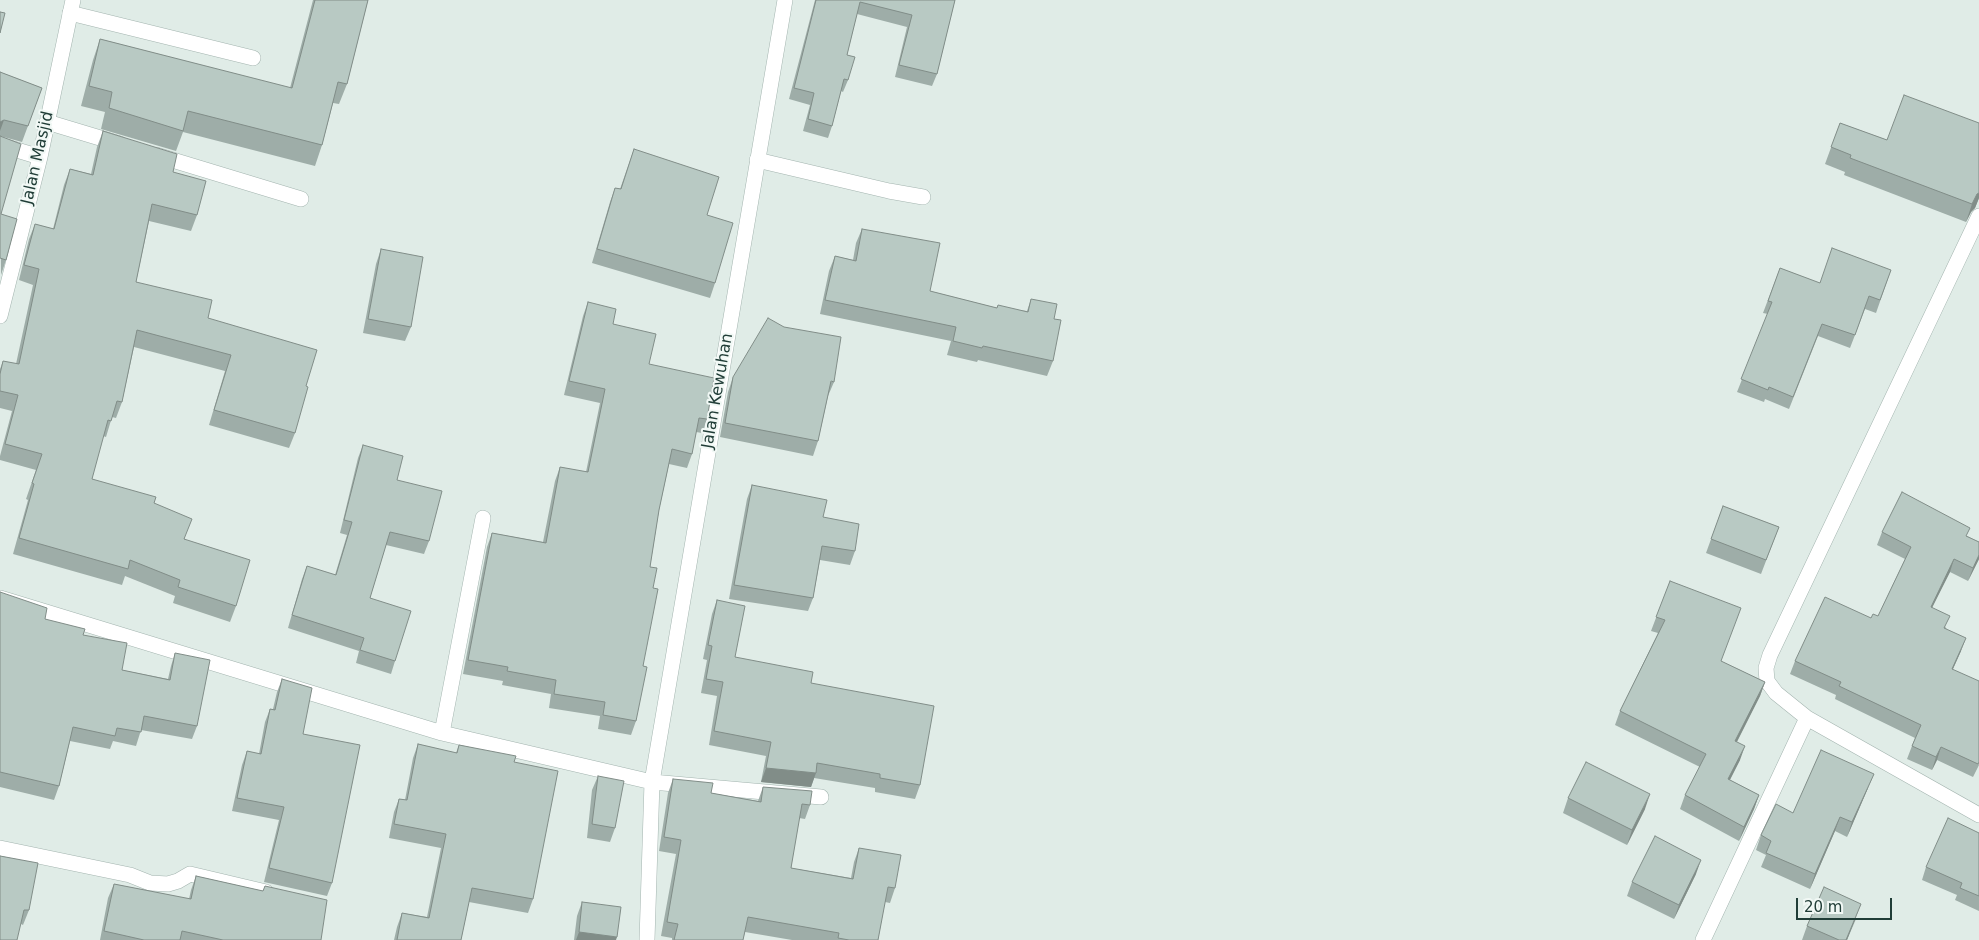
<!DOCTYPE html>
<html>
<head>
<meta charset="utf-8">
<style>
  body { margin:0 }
  #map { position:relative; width:1979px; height:940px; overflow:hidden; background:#e0ece7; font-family:"DejaVu Sans",sans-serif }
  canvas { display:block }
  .scale { position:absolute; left:1796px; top:898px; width:96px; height:22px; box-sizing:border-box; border:2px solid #203d37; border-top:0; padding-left:6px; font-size:15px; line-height:18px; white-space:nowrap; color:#203d37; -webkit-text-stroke:4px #f1f8f5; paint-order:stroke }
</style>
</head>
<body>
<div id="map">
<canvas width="1979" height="940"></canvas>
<div class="scale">20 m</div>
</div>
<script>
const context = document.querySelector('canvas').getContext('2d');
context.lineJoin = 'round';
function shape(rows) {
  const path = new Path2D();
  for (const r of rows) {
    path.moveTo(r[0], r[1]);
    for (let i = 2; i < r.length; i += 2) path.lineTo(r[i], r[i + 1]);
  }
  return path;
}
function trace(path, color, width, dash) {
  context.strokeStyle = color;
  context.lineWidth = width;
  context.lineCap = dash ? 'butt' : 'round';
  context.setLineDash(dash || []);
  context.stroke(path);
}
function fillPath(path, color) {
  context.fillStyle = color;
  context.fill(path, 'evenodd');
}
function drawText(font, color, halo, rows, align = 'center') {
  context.font = font + ' "DejaVu Sans",sans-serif';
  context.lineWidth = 4;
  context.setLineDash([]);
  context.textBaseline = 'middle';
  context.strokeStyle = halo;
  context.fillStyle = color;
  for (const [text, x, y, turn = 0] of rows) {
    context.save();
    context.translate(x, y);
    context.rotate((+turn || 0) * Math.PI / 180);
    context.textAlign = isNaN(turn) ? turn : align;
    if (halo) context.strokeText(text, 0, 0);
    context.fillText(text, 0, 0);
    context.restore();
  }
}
const service = shape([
  [70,13,253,58],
  [757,160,889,191,923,197]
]);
const minor = shape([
  [785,0,652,782,821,797],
  [47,122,120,144],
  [0,145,40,157],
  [156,155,301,199],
  [1979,216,1770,655,1766,668,1767,681,1776,693,1807,718,1979,815],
  [0,316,40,157,73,0],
  [0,598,442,733,652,782,647,940],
  [442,733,483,518],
  [0,848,130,875,150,883,168,884,178,881,190,874,266,892],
  [1703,940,1807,718]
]);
const wall = shape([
  [313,0,368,0,347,84,339,104,333,103,322,145,315,166,183,132,176,151,101,129,105,112,81,106,93,60,100,39,290,88],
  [815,0,955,0,937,74,932,86,895,77,907,27,857,14,847,55,848,80,843,92,841,91,832,126,828,138,803,131,810,105,789,99],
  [0,72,42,88,22,142,0,136],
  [1840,123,1887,140,1979,123,1979,198,1975,208,1971,212,1966,222,1844,175,1845,172,1825,164],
  [103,131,173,172,197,215,191,231,149,221,136,282,208,318,306,386,295,433,289,448,209,425,225,371,134,347,122,402,116,418,112,417,106,437,103,436,92,479,154,503,185,539,236,606,230,622,173,603,175,596,125,576,122,585,13,554,28,500,26,499,36,470,0,460,0,456,12,411,0,408,0,369,3,361,16,364,33,285,19,280,29,239,35,224,53,229,64,185,70,169,91,174,97,147],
  [0,136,1,214,6,260,1,275],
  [634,149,707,215,715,283,710,298,592,263,610,202,615,188,620,189],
  [862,229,930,291,997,308,1027,311,1031,299,1054,319,1053,361,1047,376,978,360,977,362,947,355,951,341,820,314,829,271,835,256,853,260,856,243],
  [381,249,411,327,405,341,363,333,376,264],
  [1780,268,1819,283,1891,270,1876,313,1865,309,1850,348,1818,336,1789,409,1765,399,1764,402,1737,392,1768,314,1763,313],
  [588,302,613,324,649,364,707,419,702,433,696,432,692,454,687,468,669,464,659,510,650,567,653,588,636,721,631,735,598,729,600,716,549,708,551,694,502,685,503,681,463,674,487,547,492,533,543,542,555,481,560,467,586,472,600,403,564,395,583,316],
  [733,377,834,382,828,396,818,441,813,456,720,437,728,392],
  [363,445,397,480,429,541,424,554,386,545,370,598,395,661,391,674,356,663,359,651,288,628,302,579,307,566,335,575,347,535,340,533,358,458],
  [752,485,823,517,855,551,850,565,820,560,813,598,808,611,729,599,747,499],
  [1723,506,1779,527,1761,574,1706,553],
  [1882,532,1967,536,1979,542,1979,559,1968,581,1950,572,1932,607,1946,628,1961,651,1953,669,1979,765,1973,777,1937,760,1932,770,1907,759,1915,738,1835,699,1836,695,1790,674,1795,661,1871,618,1878,616,1905,559,1877,545],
  [1670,581,1721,661,1765,682,1760,696,1737,742,1740,760,1730,780,1759,795,1754,809,1739,841,1680,809,1685,795,1700,767,1615,725,1620,711,1658,633,1651,631],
  [0,592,45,619,83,635,122,670,168,679,171,666,175,653,197,726,192,739,141,730,136,746,113,741,110,749,70,741,59,786,54,800,0,787],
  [717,600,735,657,811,683,920,785,915,799,875,792,875,788,814,778,811,787,761,782,766,756,709,745,717,696,701,693,707,660,703,659,712,614],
  [282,679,303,734,332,883,327,896,264,882,279,820,232,811,242,765,247,751,259,754,265,722,270,709,273,709,277,692],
  [418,744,456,753,459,745,514,762,533,899,528,913,469,902,461,940,394,940,397,927,402,913,427,917,441,848,389,838,394,812,399,799,405,800,413,758],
  [598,776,615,828,610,842,587,838,592,790],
  [673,779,711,793,758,801,763,787,810,805,805,819,799,818,791,868,851,878,854,862,859,848,895,888,890,903,885,902,878,940,792,940,745,932,743,940,672,940,672,938,661,936,676,854,659,851,668,793],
  [1868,788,1847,837,1835,831,1810,889,1761,867,1766,855,1756,850,1761,835,1793,813],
  [1568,798,1645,809,1627,845,1563,813],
  [1979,833,1979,911,1955,900,1957,895,1922,880,1926,867],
  [0,856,29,910,23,925,21,924],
  [1696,874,1674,919,1627,896,1632,882],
  [196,876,263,891,265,886,321,940,100,940,108,898,114,884,189,899,191,890],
  [582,902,616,940,574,940,577,916],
  [1856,919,1847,940,1802,940,1807,926]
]);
const shadedWall = shape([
  [4,120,0,131,0,122],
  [1979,193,1979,198,1975,208,1971,212,1966,222,1972,204,1977,194],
  [1979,555,1979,559,1968,581,1973,568],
  [1954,559,1950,572,1926,620,1931,607],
  [1966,638,1961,651,1947,682,1952,669],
  [1765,682,1760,696,1730,755,1735,741],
  [1745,746,1740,760,1723,793,1728,779],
  [1941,747,1937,760,1932,770,1936,757],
  [766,768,816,773,811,787,761,782],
  [1874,774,1847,837,1852,822],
  [1650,794,1645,809,1627,845,1632,830],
  [1759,795,1754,809,1739,841,1744,827],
  [1840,817,1835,831,1810,889,1815,874],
  [1701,860,1696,874,1674,919,1679,905],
  [1861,904,1847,940,1846,940],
  [579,932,617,937,616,940,576,940]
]);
const building = shape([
  [315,0,368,0,347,84,338,82,322,145,188,111,183,131,109,108,112,92,89,86,100,39,292,88,315,0],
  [816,0,955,0,937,74,899,65,912,15,860,2,847,55,855,57,848,80,844,79,832,126,808,119,814,93,794,88,816,0],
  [0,12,5,13,0,33,0,12],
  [0,72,42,88,28,126,4,120,0,122,0,72],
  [1904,95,1979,123,1979,193,1977,194,1972,204,1850,158,1851,155,1831,147,1840,123,1887,140,1904,95],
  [103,131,177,154,173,172,206,181,197,215,152,204,136,282,212,300,208,318,317,350,306,386,308,387,295,433,214,410,231,355,137,330,122,402,117,401,111,421,108,420,92,479,156,497,154,503,192,519,184,539,250,560,236,606,178,587,180,580,130,560,128,569,19,538,34,484,32,483,42,454,5,444,18,395,0,391,0,374,3,361,19,364,39,269,24,265,35,224,54,229,70,169,93,175,103,131],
  [0,136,21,144,1,214,17,219,6,260,0,258,0,136],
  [634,149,719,177,707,215,733,223,715,283,597,249,615,188,621,189,634,149],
  [862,229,940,243,930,291,997,308,998,305,1028,312,1031,299,1057,304,1054,319,1061,320,1053,361,983,346,982,348,953,341,956,327,825,300,835,256,856,261,862,229],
  [1832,248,1891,270,1880,300,1869,296,1855,335,1822,324,1793,397,1769,387,1768,390,1741,379,1772,302,1768,301,1780,268,1820,283,1832,248],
  [381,249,423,257,411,327,368,319,381,249],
  [588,302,616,309,613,324,656,334,649,364,714,378,707,419,699,418,692,454,672,449,659,510,650,567,657,568,653,588,658,589,643,666,647,667,636,721,603,715,605,702,554,694,556,680,507,671,508,667,468,660,492,533,546,543,560,467,588,472,605,389,569,381,588,302],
  [768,318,784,327,841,337,834,382,831,381,818,441,725,423,733,377,768,318],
  [363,445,403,456,397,480,442,491,429,541,390,532,370,598,411,611,395,661,360,650,364,638,292,615,307,566,336,575,352,522,344,520,363,445],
  [752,485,827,500,823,517,859,524,855,551,822,546,813,598,734,585,752,485],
  [1902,492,1970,528,1966,536,1979,542,1979,555,1973,568,1954,559,1931,607,1950,616,1944,628,1966,638,1952,669,1979,681,1979,762,1978,764,1941,747,1936,757,1912,746,1921,725,1839,686,1841,682,1795,661,1825,597,1871,618,1873,614,1878,616,1911,547,1882,532,1902,492],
  [1723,506,1779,527,1766,560,1711,539,1723,506],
  [1670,581,1741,608,1721,661,1765,682,1735,741,1745,746,1728,779,1759,795,1744,827,1685,795,1706,754,1620,711,1665,620,1656,617,1670,581],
  [0,592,47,608,45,619,85,629,83,635,127,643,122,670,170,680,175,653,210,660,197,726,144,716,141,732,117,728,115,736,73,727,59,786,0,772,0,592],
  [717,600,745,606,735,657,813,672,811,683,934,706,920,785,880,778,880,774,817,763,816,773,766,768,771,742,714,731,723,682,706,679,712,646,708,645,717,600],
  [282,679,312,688,303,734,360,745,332,883,269,868,284,807,237,798,247,751,261,754,270,709,275,710,282,679],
  [418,744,457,753,459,745,516,756,514,762,558,771,533,899,472,888,461,940,397,940,402,913,429,918,446,834,394,824,399,799,407,800,418,744],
  [1821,750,1874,774,1852,822,1840,817,1815,874,1766,853,1771,841,1761,835,1776,804,1793,813,1821,750],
  [1586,762,1650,794,1632,830,1568,798,1586,762],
  [598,776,624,781,615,828,592,824,598,776],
  [673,779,713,783,711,793,761,802,763,787,812,791,810,805,802,804,791,868,853,879,859,848,901,855,895,888,888,887,878,940,849,940,838,938,839,933,748,917,743,940,674,940,678,924,667,922,681,840,664,837,673,779],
  [1948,818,1979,833,1979,896,1960,888,1962,883,1926,867,1948,818],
  [1655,836,1701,860,1679,905,1632,882,1655,836],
  [0,856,38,863,29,910,24,910,17,940,0,940,0,856],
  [196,876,263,891,265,886,327,900,321,940,223,940,182,931,180,940,144,940,104,931,114,884,191,899,196,876],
  [1824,887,1861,904,1846,940,1839,940,1807,926,1824,887],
  [582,902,621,907,617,937,579,932,582,902]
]);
const streetNames = [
  ["Jalan Masjid",38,158,-77],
  ["Jalan Kewuhan",718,391,-80]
];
trace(service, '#a3b4af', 16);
trace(minor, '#a3b4af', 16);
trace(service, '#fff', 15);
trace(minor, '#fff', 15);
fillPath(wall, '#9eada8');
fillPath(shadedWall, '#818d88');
fillPath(building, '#b8c9c3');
trace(building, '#818d88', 1);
drawText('16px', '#203d37', '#f1f8f5', streetNames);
</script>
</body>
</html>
